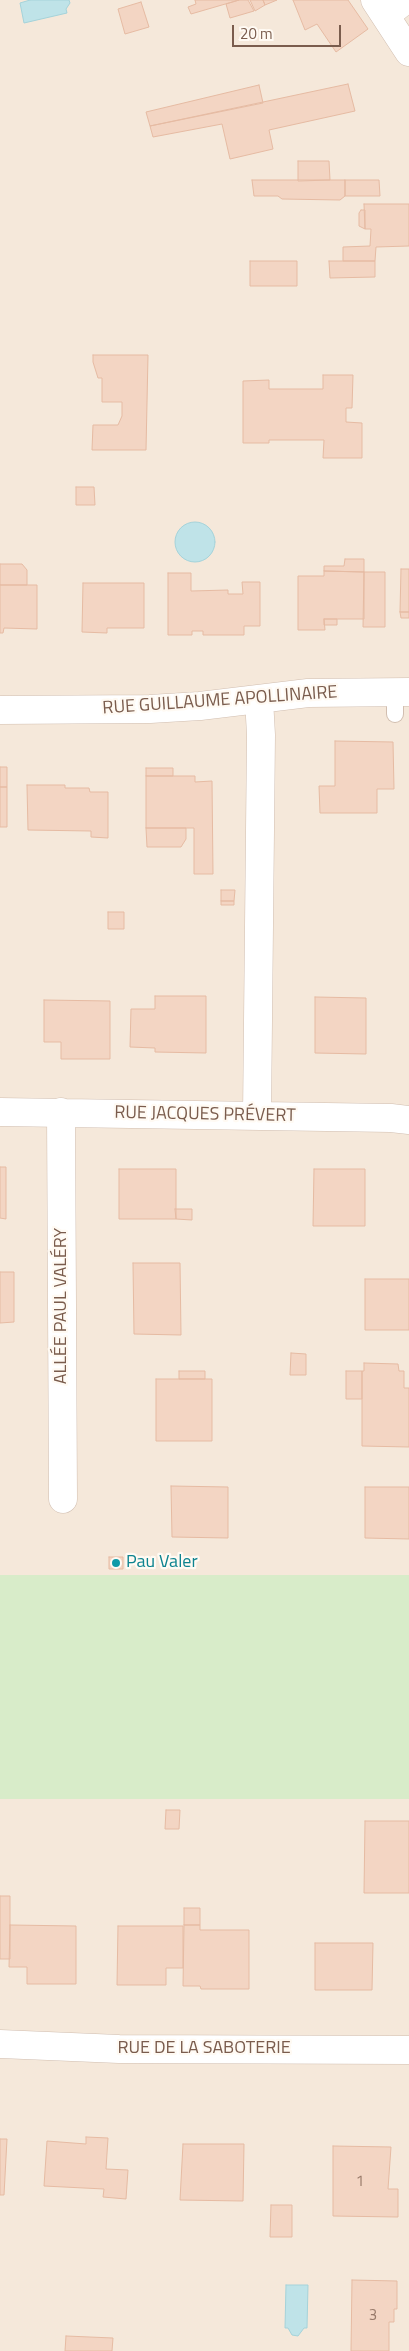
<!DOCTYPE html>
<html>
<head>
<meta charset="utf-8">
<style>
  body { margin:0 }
  #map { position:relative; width:409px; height:2351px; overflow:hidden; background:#fdf6ec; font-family:"Titillium Web",sans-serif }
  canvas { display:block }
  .scale { position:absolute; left:232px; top:25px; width:109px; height:22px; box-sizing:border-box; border:2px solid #7a5c4d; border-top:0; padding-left:6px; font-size:15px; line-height:18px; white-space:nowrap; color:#7a5c4d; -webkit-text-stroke:4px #fffaf3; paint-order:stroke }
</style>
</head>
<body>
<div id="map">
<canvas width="409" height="2351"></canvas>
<div class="scale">20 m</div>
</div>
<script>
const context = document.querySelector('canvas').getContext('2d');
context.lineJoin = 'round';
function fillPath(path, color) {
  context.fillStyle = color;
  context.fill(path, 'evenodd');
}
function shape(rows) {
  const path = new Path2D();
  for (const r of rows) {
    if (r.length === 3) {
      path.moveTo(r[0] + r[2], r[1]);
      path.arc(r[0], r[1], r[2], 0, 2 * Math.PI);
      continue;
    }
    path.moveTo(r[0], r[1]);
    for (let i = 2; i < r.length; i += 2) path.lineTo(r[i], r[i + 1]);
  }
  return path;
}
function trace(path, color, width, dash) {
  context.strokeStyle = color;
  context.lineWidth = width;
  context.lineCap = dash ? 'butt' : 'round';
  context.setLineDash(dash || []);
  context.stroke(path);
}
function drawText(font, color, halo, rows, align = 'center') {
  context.font = font + ' "Titillium Web",sans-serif';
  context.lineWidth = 4.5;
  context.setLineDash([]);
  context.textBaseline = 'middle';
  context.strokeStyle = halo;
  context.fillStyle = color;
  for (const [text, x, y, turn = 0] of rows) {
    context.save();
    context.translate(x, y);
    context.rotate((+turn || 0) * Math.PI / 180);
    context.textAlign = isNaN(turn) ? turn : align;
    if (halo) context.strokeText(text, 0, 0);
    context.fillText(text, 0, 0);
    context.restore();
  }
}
const residential = shape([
  [0,0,409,0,409,2351,0,2351]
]);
const green = shape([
  [0,1575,409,1575,409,1799,0,1799]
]);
const water = shape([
  [30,0,69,0,70,3,66,9,67,13,24,23,20,3,30,0],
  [195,542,20],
  [286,2285,308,2285,307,2328,304,2328,298,2336,292,2335,288,2328,285,2328,286,2285]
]);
const building = shape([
  [195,0,239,0,191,14,188,7,196,4,195,0],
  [239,0,248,0,254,11,230,18,226,4,239,0],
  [250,0,263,0,265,5,255,11,250,0],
  [263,0,277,0,265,5,263,0],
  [293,0,348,0,368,29,336,52,317,24,305,30,293,0],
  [141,2,149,27,125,34,118,9,141,2],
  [348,84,355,111,269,130,273,149,230,159,222,124,153,137,150,126,348,84],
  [259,85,263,103,150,126,146,112,259,85],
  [298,161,329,161,330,180,298,181,298,161],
  [252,180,345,180,345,196,340,200,282,199,278,196,254,196,252,180],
  [345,180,379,180,380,196,345,196,345,180],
  [364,204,409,204,409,246,376,247,375,261,343,261,343,247,370,246,371,229,365,229,364,204],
  [361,210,365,210,365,229,359,226,359,213,361,210],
  [250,261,297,261,297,286,250,286,250,261],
  [329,261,375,261,375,277,330,278,329,261],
  [93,355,148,355,146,450,92,450,93,425,118,425,122,416,122,402,102,402,102,378,98,378,93,362,93,355],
  [323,375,353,375,352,408,346,408,346,422,362,423,362,458,323,458,324,440,269,440,269,443,243,443,243,381,269,380,269,389,323,389,323,375],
  [76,487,94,487,95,505,76,505,76,487],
  [345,559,364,559,364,572,324,571,324,566,344,566,345,559],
  [0,564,22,564,27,570,27,585,0,585,0,564],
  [401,569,409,569,409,612,400,612,401,569],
  [324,571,364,572,364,619,324,619,325,630,298,630,298,576,324,576,324,571],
  [364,572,385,572,385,627,363,627,364,572],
  [168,573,191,573,191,591,228,590,228,594,243,594,242,582,260,582,260,626,244,626,244,635,203,635,203,631,192,631,192,635,168,635,168,573],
  [83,583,144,583,144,628,107,628,107,633,82,632,83,583],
  [0,585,37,585,37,629,4,628,3,633,0,633,0,585],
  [400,612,409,612,409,618,401,618,400,612],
  [324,619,337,619,337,625,324,625,324,619],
  [335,741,393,742,394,789,377,789,377,813,320,813,319,786,335,786,335,741],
  [0,767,7,767,7,787,0,787,0,767],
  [146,768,173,768,173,776,146,776,146,768],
  [146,776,195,776,195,782,212,781,213,874,194,874,194,828,146,828,146,776],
  [27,785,65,785,65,788,89,788,90,792,108,792,108,838,91,837,91,831,28,830,27,785],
  [0,787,7,787,7,827,0,827,0,787],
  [146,828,186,828,186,839,181,847,147,847,146,828],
  [221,890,235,890,234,901,221,901,221,890],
  [221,901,234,901,234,905,221,905,221,901],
  [108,912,124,912,124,929,108,929,108,912],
  [155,996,206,996,206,1053,155,1052,155,1048,130,1047,131,1009,155,1009,155,996],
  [315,997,366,998,366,1054,315,1053,315,997],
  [44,1000,110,1001,110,1059,61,1059,61,1042,44,1042,44,1000],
  [0,1167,6,1167,6,1219,0,1218,0,1167],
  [119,1169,176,1169,176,1219,119,1219,119,1169],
  [314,1169,365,1169,365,1226,313,1226,314,1169],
  [175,1209,192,1209,192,1220,176,1219,175,1209],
  [133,1263,180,1263,181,1335,134,1334,133,1263],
  [0,1272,14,1272,14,1322,0,1323,0,1272],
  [365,1279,409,1279,409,1330,365,1330,365,1279],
  [291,1353,306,1354,306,1375,290,1375,291,1353],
  [364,1363,398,1364,399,1371,404,1371,404,1388,409,1388,409,1447,362,1446,362,1371,364,1371,364,1363],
  [179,1371,205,1371,205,1379,179,1379,179,1371],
  [346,1371,362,1371,362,1399,346,1399,346,1371],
  [156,1379,212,1379,212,1441,156,1441,156,1379],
  [171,1486,228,1487,228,1538,172,1537,171,1486],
  [365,1487,409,1487,409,1539,365,1538,365,1487],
  [109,1557,123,1557,123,1569,109,1569,109,1557],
  [166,1810,180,1810,179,1829,165,1829,166,1810],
  [365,1821,409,1821,409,1893,364,1893,365,1821],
  [0,1896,10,1896,10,1959,0,1959,0,1896],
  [184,1908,200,1908,200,1925,184,1925,184,1908],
  [10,1925,76,1926,76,1984,27,1984,27,1967,9,1967,10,1925],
  [184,1925,200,1925,200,1930,249,1930,249,1989,201,1989,200,1986,183,1986,184,1925],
  [118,1926,183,1926,183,1968,166,1968,166,1985,117,1985,118,1926],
  [315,1943,373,1943,372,1990,315,1990,315,1943],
  [86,2137,108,2138,106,2169,128,2170,126,2199,103,2197,104,2189,44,2186,47,2141,86,2144,86,2137],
  [0,2139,7,2139,4,2195,0,2195,0,2139],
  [183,2144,244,2144,243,2201,180,2200,183,2144],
  [333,2146,391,2147,388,2189,398,2189,398,2217,333,2216,333,2146],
  [271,2205,292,2205,292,2237,270,2237,271,2205],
  [352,2280,397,2281,397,2309,394,2309,394,2322,389,2322,389,2351,351,2351,352,2280],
  [66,2336,113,2338,112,2351,65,2351,66,2336]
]);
const lane = shape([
  [395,714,395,692]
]);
const street = shape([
  [375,0,409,52],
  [386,15,405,0],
  [0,710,150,709,200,706,308,693,409,692],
  [0,1112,391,1118,409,1120],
  [61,1112,63,1499],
  [257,1116,261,735,259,699],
  [0,2044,119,2049,409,2050]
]);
const markers = [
  [116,1563,5,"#0f9aa8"]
];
const numberNames = [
  ["1",360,2182],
  ["3",373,2316]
];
const streetNames = [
  ["RUE GUILLAUME APOLLINAIRE",220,701,-4],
  ["RUE JACQUES PRÉVERT",205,1115,1],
  ["ALLÉE PAUL VALÉRY",62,1306,-90],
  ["RUE DE LA SABOTERIE",204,2049]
];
const cultureNames = [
  ["Pau Valer",126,1563]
];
fillPath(residential, '#f5e8da');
fillPath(green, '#d8ecc9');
fillPath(water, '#bfe3e8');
trace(water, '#a5d3da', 1);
fillPath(building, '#f3d5c3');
trace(building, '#e6bba3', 1);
trace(lane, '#d1beb0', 18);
trace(street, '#d1beb0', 29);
trace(lane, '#fff', 16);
trace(street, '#fff', 28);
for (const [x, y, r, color] of markers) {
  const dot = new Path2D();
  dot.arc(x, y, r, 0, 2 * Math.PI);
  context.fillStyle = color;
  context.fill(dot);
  trace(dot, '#fffaf3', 2);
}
drawText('15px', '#987a6a', null, numberNames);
drawText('18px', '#7a5c4d', '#fffaf3', streetNames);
drawText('18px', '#0d838f', '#fffaf3', cultureNames, 'left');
</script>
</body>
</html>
